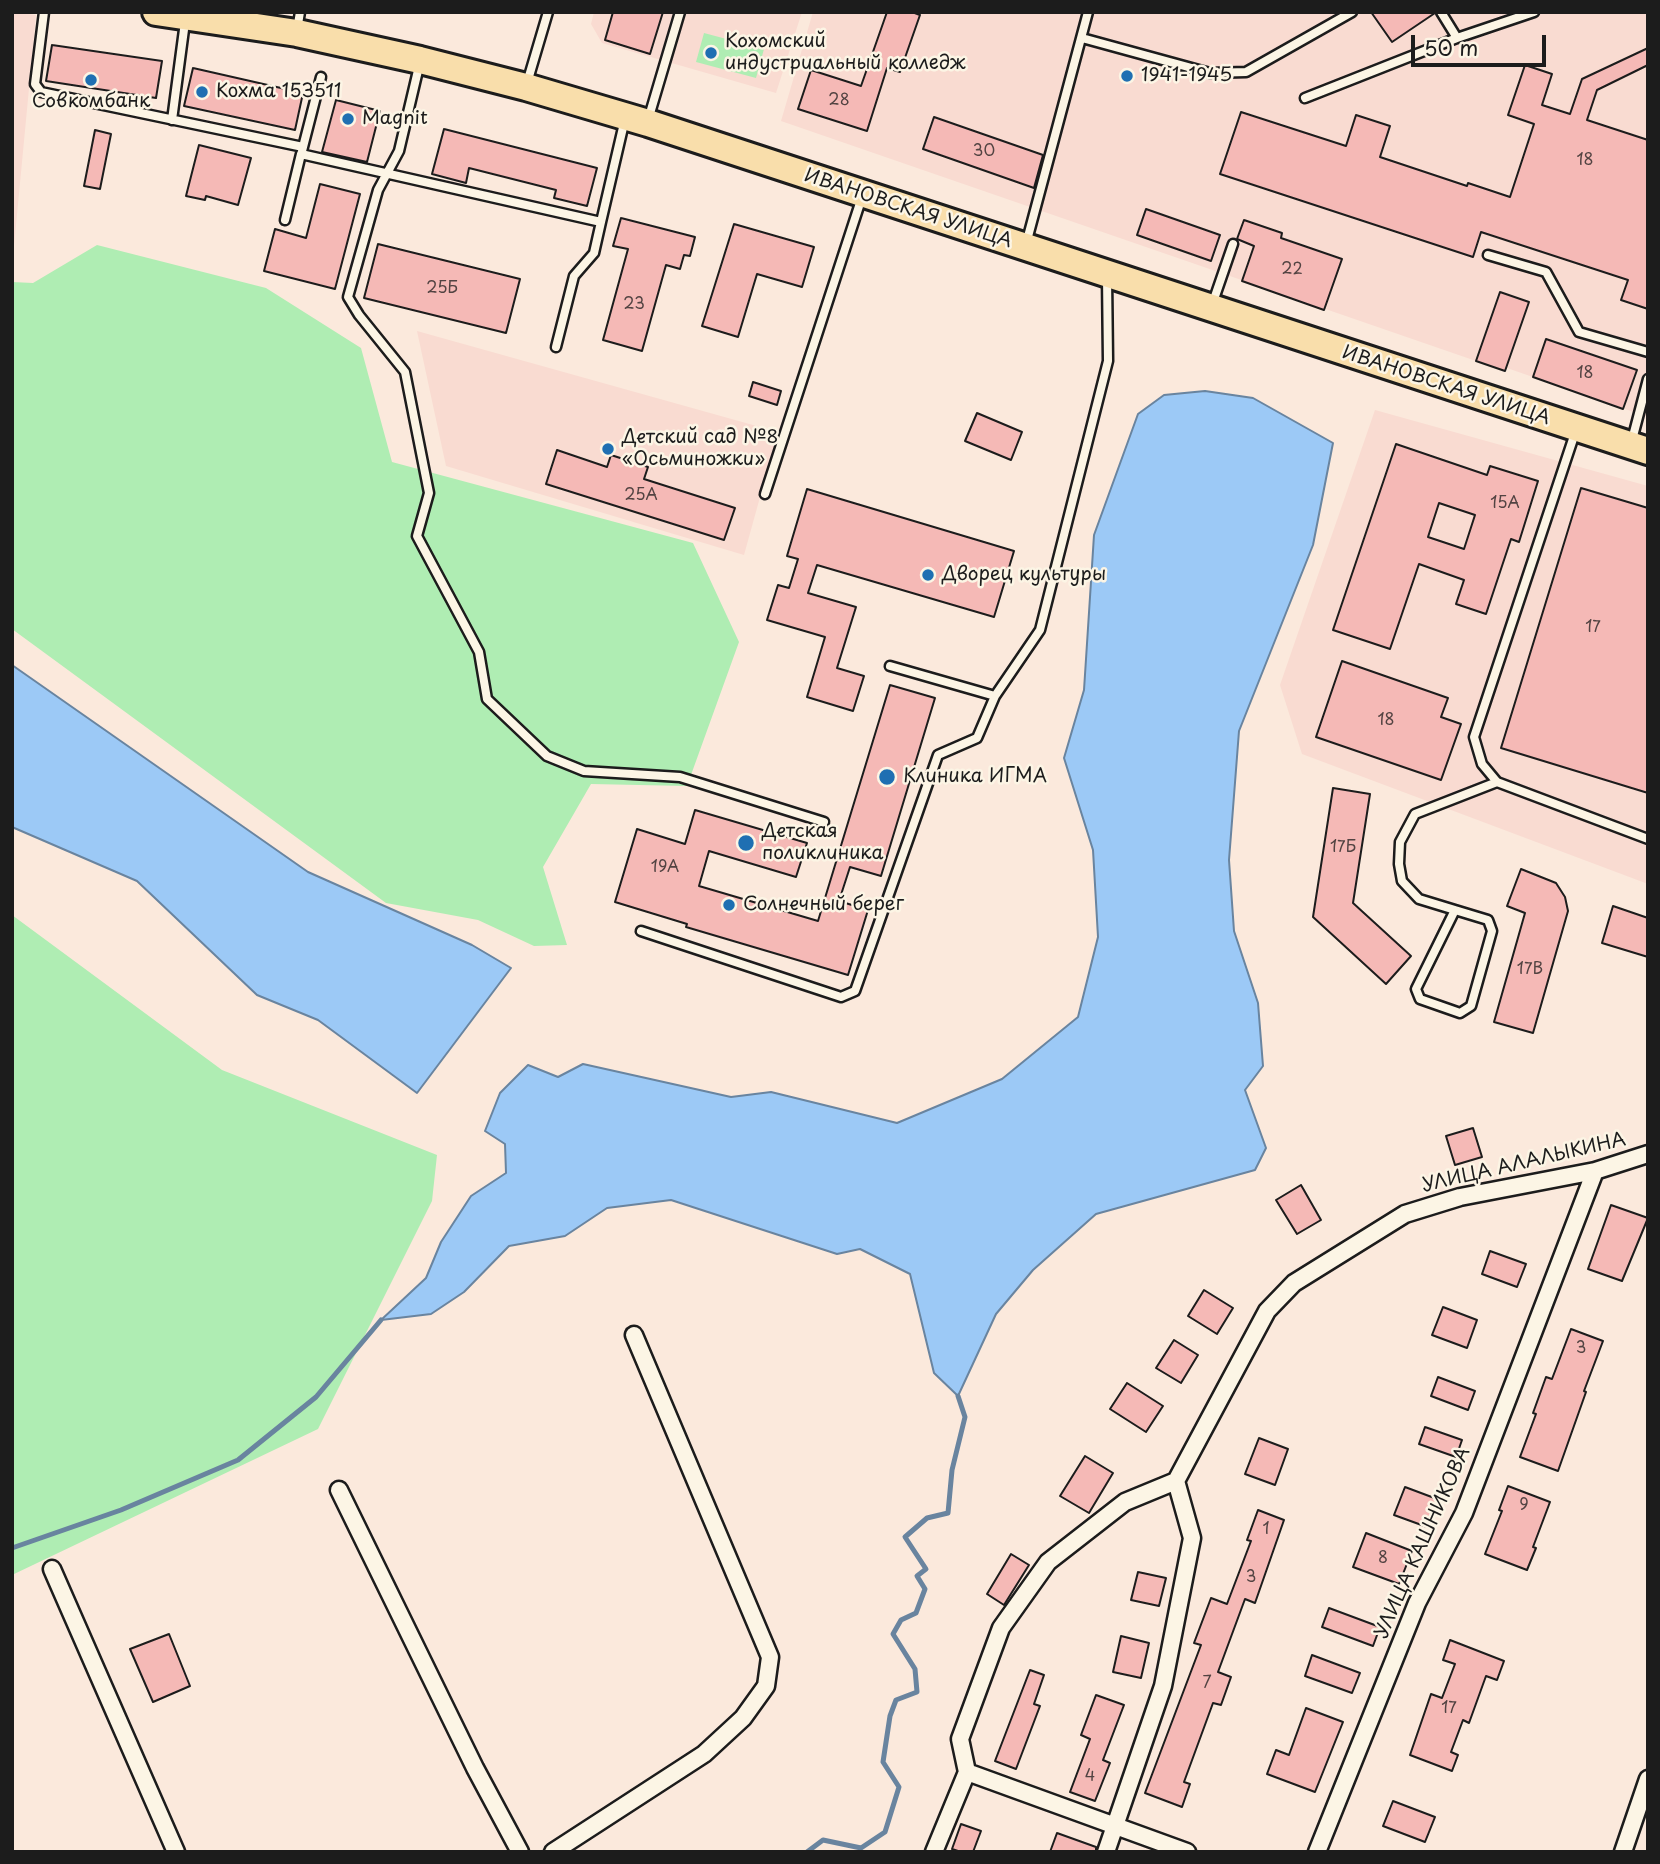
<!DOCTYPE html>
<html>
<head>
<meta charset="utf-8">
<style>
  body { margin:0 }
  #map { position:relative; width:1660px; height:1864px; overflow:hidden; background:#fbe9dc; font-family:"Playpen Sans",sans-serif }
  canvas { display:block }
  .frame { position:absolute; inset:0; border:14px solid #1c1c1c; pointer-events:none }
  .scale { position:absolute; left:1411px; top:35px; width:135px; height:32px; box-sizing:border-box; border:4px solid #1c1c1c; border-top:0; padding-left:9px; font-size:21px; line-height:24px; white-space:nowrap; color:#1c1c1c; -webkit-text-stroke:5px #fcf5e5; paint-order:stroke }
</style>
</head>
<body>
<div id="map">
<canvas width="1660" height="1864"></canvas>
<div class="frame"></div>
<div class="scale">50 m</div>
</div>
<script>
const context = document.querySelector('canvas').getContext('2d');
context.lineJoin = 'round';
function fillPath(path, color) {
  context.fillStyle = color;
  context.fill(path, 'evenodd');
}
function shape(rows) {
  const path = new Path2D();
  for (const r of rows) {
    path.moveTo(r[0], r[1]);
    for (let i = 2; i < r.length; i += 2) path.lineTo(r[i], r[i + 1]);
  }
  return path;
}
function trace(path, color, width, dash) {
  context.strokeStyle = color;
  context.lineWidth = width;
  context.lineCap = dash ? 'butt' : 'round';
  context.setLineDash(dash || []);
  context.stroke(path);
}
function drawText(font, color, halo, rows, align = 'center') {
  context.font = font + ' "Playpen Sans",sans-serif';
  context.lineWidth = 5;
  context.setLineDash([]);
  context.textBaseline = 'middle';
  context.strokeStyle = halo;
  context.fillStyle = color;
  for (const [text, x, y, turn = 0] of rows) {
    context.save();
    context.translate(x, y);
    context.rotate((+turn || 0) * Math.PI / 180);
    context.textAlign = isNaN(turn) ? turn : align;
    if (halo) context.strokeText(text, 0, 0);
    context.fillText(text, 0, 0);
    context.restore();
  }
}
const built = shape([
  [12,12,36,15,12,267],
  [594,12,802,12,776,93,602,43,591,24],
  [813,12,1648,12,1648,417,1507,368,1505,371,781,121],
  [417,331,778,432,744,555,446,466],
  [1375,410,1648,486,1648,884,1302,754,1280,685]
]);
const green = shape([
  [704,33,764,49,756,78,696,62],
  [97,245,266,288,361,348,392,462,693,543,739,642,687,786,591,784,543,867,567,945,534,946,478,920,386,903,12,629,12,282,33,283],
  [12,915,222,1070,437,1155,432,1201,318,1429,12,1575]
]);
const water = shape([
  [1205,391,1253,398,1333,443,1313,545,1239,731,1229,860,1234,931,1258,1003,1263,1066,1245,1090,1266,1148,1255,1170,1096,1214,1033,1270,996,1314,958,1396,934,1373,910,1274,860,1249,837,1254,671,1200,607,1208,565,1236,509,1246,464,1292,431,1314,381,1320,426,1278,441,1242,471,1196,506,1173,505,1144,485,1131,500,1093,528,1065,558,1077,583,1064,731,1097,771,1092,897,1123,1002,1079,1078,1017,1098,937,1093,850,1064,758,1084,690,1094,535,1138,414,1164,395,1205,391],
  [12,665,308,872,472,945,511,968,417,1093,318,1020,257,995,137,881,12,827,12,665]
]);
const stream = shape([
  [12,1548,121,1510,238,1460,316,1397,381,1320],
  [807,1852,823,1840,861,1848,885,1832,899,1787,883,1762,890,1716,896,1700,917,1692,915,1669,893,1634,901,1620,916,1613,925,1589,917,1576,926,1569,905,1537,927,1518,948,1513,952,1470,965,1417,958,1396]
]);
const building = shape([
  [613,12,663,12,650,54,605,40,613,12],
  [887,12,912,12,920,15,900,72,887,68,867,131,798,109,811,70,861,86,887,12],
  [1371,12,1435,12,1435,13,1392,42,1371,12],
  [52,45,162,61,156,98,46,81,52,45],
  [1648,48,1648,65,1597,90,1587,120,1648,140,1648,309,1621,300,1628,280,1481,232,1473,257,1220,174,1241,112,1346,146,1356,115,1390,126,1380,157,1467,186,1468,183,1510,197,1534,124,1508,115,1525,65,1552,74,1542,105,1570,114,1582,79,1648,48],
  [193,68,303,93,295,130,184,106,193,68],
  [336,100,380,111,367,162,322,152,336,100],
  [934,117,1043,155,1034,188,923,149,934,117],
  [444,129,597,168,587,206,554,198,556,190,469,168,466,183,432,174,444,129],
  [95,130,111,134,100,189,84,186,95,130],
  [199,145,251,158,238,205,206,196,205,200,186,196,199,145],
  [320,184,360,194,335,289,264,271,275,229,306,238,320,184],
  [1146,209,1220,235,1211,261,1137,235,1146,209],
  [621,218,695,237,690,256,684,255,680,269,666,265,642,351,603,340,628,249,613,246,621,218],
  [1244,220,1282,233,1281,238,1342,259,1324,310,1242,281,1254,246,1237,239,1244,220],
  [734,224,814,247,802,287,757,274,738,337,702,326,734,224],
  [378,244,520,279,506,333,364,298,378,244],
  [1500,292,1529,302,1505,371,1476,361,1500,292],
  [1546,339,1637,370,1623,409,1533,377,1546,339],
  [753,382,781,391,777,405,749,396,753,382],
  [977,413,1022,432,1011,460,965,441,977,413],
  [1396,444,1487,475,1490,466,1538,481,1519,542,1511,539,1486,614,1456,604,1464,580,1419,564,1390,649,1333,630,1396,444],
  [1439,503,1475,515,1464,549,1428,537,1439,503],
  [557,450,607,467,611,455,648,467,644,479,735,508,724,540,546,484,557,450],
  [1581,488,1648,508,1648,793,1501,748,1581,488],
  [807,489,1014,551,994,617,817,565,808,593,856,607,837,668,864,676,853,711,807,697,825,637,767,620,778,585,789,588,798,559,787,556,807,489],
  [1342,661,1448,698,1441,717,1461,724,1441,780,1316,737,1342,661],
  [890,685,935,698,881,876,850,867,839,901,868,910,848,975,686,927,687,924,615,902,637,829,685,844,695,810,807,843,796,877,709,851,699,886,818,921,890,685],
  [1333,788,1370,794,1353,903,1411,956,1386,984,1313,917,1333,788],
  [1521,869,1556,883,1565,897,1568,911,1533,1033,1494,1022,1525,913,1507,906,1521,869],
  [1613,906,1648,918,1648,957,1602,943,1613,906],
  [1473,1128,1482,1157,1455,1165,1446,1136,1473,1128],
  [1301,1185,1321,1220,1297,1234,1276,1200,1301,1185],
  [1611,1205,1648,1218,1622,1281,1588,1269,1611,1205],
  [1490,1251,1526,1264,1517,1287,1482,1274,1490,1251],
  [1204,1290,1233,1308,1217,1334,1188,1316,1204,1290],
  [1443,1307,1477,1320,1467,1348,1432,1335,1443,1307],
  [1571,1329,1603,1341,1584,1391,1586,1392,1558,1471,1520,1457,1536,1414,1533,1413,1546,1377,1552,1379,1571,1329],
  [1174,1340,1198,1355,1181,1383,1156,1368,1174,1340],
  [1438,1377,1475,1391,1468,1410,1431,1396,1438,1377],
  [1127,1383,1163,1406,1146,1432,1110,1409,1127,1383],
  [1425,1427,1462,1440,1456,1457,1419,1444,1425,1427],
  [1259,1438,1288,1449,1275,1485,1245,1474,1259,1438],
  [1085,1456,1113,1473,1089,1513,1060,1496,1085,1456],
  [1508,1486,1550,1502,1533,1547,1536,1548,1527,1570,1485,1554,1502,1511,1499,1510,1508,1486],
  [1405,1487,1437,1499,1427,1527,1394,1515,1405,1487],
  [1258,1510,1284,1520,1255,1603,1245,1599,1218,1672,1231,1677,1221,1705,1213,1703,1184,1782,1190,1784,1182,1807,1145,1793,1201,1645,1194,1643,1211,1598,1227,1604,1251,1541,1247,1540,1258,1510],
  [1366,1533,1412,1551,1399,1584,1353,1567,1366,1533],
  [1011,1554,1029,1565,1004,1605,987,1594,1011,1554],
  [1138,1572,1166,1578,1159,1606,1131,1600,1138,1572],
  [1329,1608,1380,1627,1373,1646,1322,1627,1329,1608],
  [169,1634,190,1686,153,1702,130,1649,169,1634],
  [1121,1636,1149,1643,1141,1678,1113,1672,1121,1636],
  [1450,1640,1504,1661,1497,1680,1486,1676,1469,1723,1463,1720,1451,1752,1458,1755,1452,1771,1410,1755,1431,1694,1442,1698,1455,1664,1443,1660,1450,1640],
  [1312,1655,1360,1673,1352,1693,1305,1676,1312,1655],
  [1030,1670,1044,1675,1034,1704,1040,1706,1016,1769,995,1761,1030,1670],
  [1096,1695,1124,1705,1103,1760,1110,1763,1095,1801,1070,1792,1090,1739,1081,1735,1096,1695],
  [1306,1708,1343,1722,1315,1792,1267,1774,1276,1750,1289,1755,1306,1708],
  [1393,1801,1435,1817,1425,1842,1383,1826,1393,1801],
  [961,1824,981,1831,973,1852,961,1852,952,1849,961,1824],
  [1057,1833,1096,1847,1096,1852,1050,1852,1057,1833]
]);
const service = shape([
  [44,12,35,84,41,92,303,147],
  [297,30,300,12],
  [1082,38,1210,73,1246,72,1352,12],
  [1457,38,1534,12],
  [420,62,399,151,378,190,348,297,359,315,405,372,429,493,417,536,479,652,487,699,547,756,584,771,680,777,824,822],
  [527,83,548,12],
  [1305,98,1457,38,1441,12],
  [172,120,185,22],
  [648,120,680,12],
  [302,151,321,77],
  [285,220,301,154,601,222,594,253,574,276,556,347],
  [601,222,625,119],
  [1026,244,1088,12],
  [1488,255,1546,272,1579,332,1648,352],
  [1212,305,1233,244],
  [1576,430,1474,737,1482,764,1497,782,1648,839],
  [1632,440,1648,379],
  [765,494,862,197],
  [890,666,995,696],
  [1455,910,1488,920,1492,931,1471,1006,1460,1013,1420,999,1416,989,1455,910,1419,899,1402,881,1399,864,1400,842,1415,814,1497,782],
  [641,931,841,997,855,991,938,755,977,738,995,696,1040,630,1108,361,1107,277]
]);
const minor = shape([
  [339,1490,475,1768,520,1852],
  [52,1569,176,1852],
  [967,1772,1187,1852],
  [553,1852,704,1754,743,1718,766,1686,770,1657,634,1335],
  [934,1852,967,1772,960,1739,1001,1628,1048,1562,1125,1502,1176,1481,1267,1311,1294,1283,1405,1214,1460,1197,1595,1171,1648,1154],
  [1106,1852,1163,1686,1192,1538,1176,1481],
  [1317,1852,1417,1603,1464,1513,1595,1171],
  [1623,1852,1648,1779]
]);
const primary = shape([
  [156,12,297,33,420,60,526,87,648,123,1648,451]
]);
const markers = [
  [711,53,7,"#1f6fb2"],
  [1127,76,7,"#1f6fb2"],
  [91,80,7,"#1f6fb2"],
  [202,92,7,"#1f6fb2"],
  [348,119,7,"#1f6fb2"],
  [608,449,7,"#1f6fb2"],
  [928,575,7,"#1f6fb2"],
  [887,777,9,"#1f6fb2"],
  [746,843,9,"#1f6fb2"],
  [729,905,7,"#1f6fb2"]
];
const numberNames = [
  ["28",839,101],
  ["30",984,152],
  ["18",1585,161],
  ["22",1292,270],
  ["25Б",442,289],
  ["23",634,305],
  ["18",1585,374],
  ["25А",641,496],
  ["15А",1505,504],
  ["17",1593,628],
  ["18",1386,721],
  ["17Б",1343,848],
  ["19А",665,868],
  ["17В",1530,970],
  ["3",1581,1349],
  ["9",1524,1506],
  ["1",1266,1530],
  ["8",1383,1559],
  ["3",1251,1578],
  ["7",1207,1684],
  ["17",1449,1709],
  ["4",1090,1777]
];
const poiNames = [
  ["Кохомский",725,42],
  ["индустриальный колледж",725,64],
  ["1941-1945",1141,76],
  ["Кохма 153511",216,92],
  ["Совкомбанк",91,102,"center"],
  ["Magnit",362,119],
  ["Детский сад №8",622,438],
  ["«Осьминожки»",622,460],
  ["Дворец культуры",942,575],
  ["Клиника ИГМА",903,777],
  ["Детская",762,832],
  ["поликлиника",762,854],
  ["Солнечный берег",743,905]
];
const streetNames = [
  ["ИВАНОВСКАЯ УЛИЦА",908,209,18],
  ["ИВАНОВСКАЯ УЛИЦА",1446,386,18],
  ["УЛИЦА АЛАЛЫКИНА",1524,1163,-13],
  ["УЛИЦА КАШНИКОВА",1423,1543,-66]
];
fillPath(built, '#f9dbd1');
fillPath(green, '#afedb3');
fillPath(water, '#9cc9f6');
trace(water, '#69849f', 2);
trace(stream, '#69849f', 5);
fillPath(building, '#f5b9b6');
trace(building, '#1c1c1c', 2);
trace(service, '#1c1c1c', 13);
trace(minor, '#1c1c1c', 21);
trace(primary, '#1c1c1c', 32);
trace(service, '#fcf5e5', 8);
trace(minor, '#fcf5e5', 16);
trace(primary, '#f9deab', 26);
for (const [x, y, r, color] of markers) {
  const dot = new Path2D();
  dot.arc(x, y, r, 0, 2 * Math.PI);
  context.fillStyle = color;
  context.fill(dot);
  trace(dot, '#fcf5e5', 2.5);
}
drawText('16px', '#524342', null, numberNames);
drawText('19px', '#1c1c1c', '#fcf5e5', poiNames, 'left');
drawText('19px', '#1c1c1c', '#fcf5e5', streetNames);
</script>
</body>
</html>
